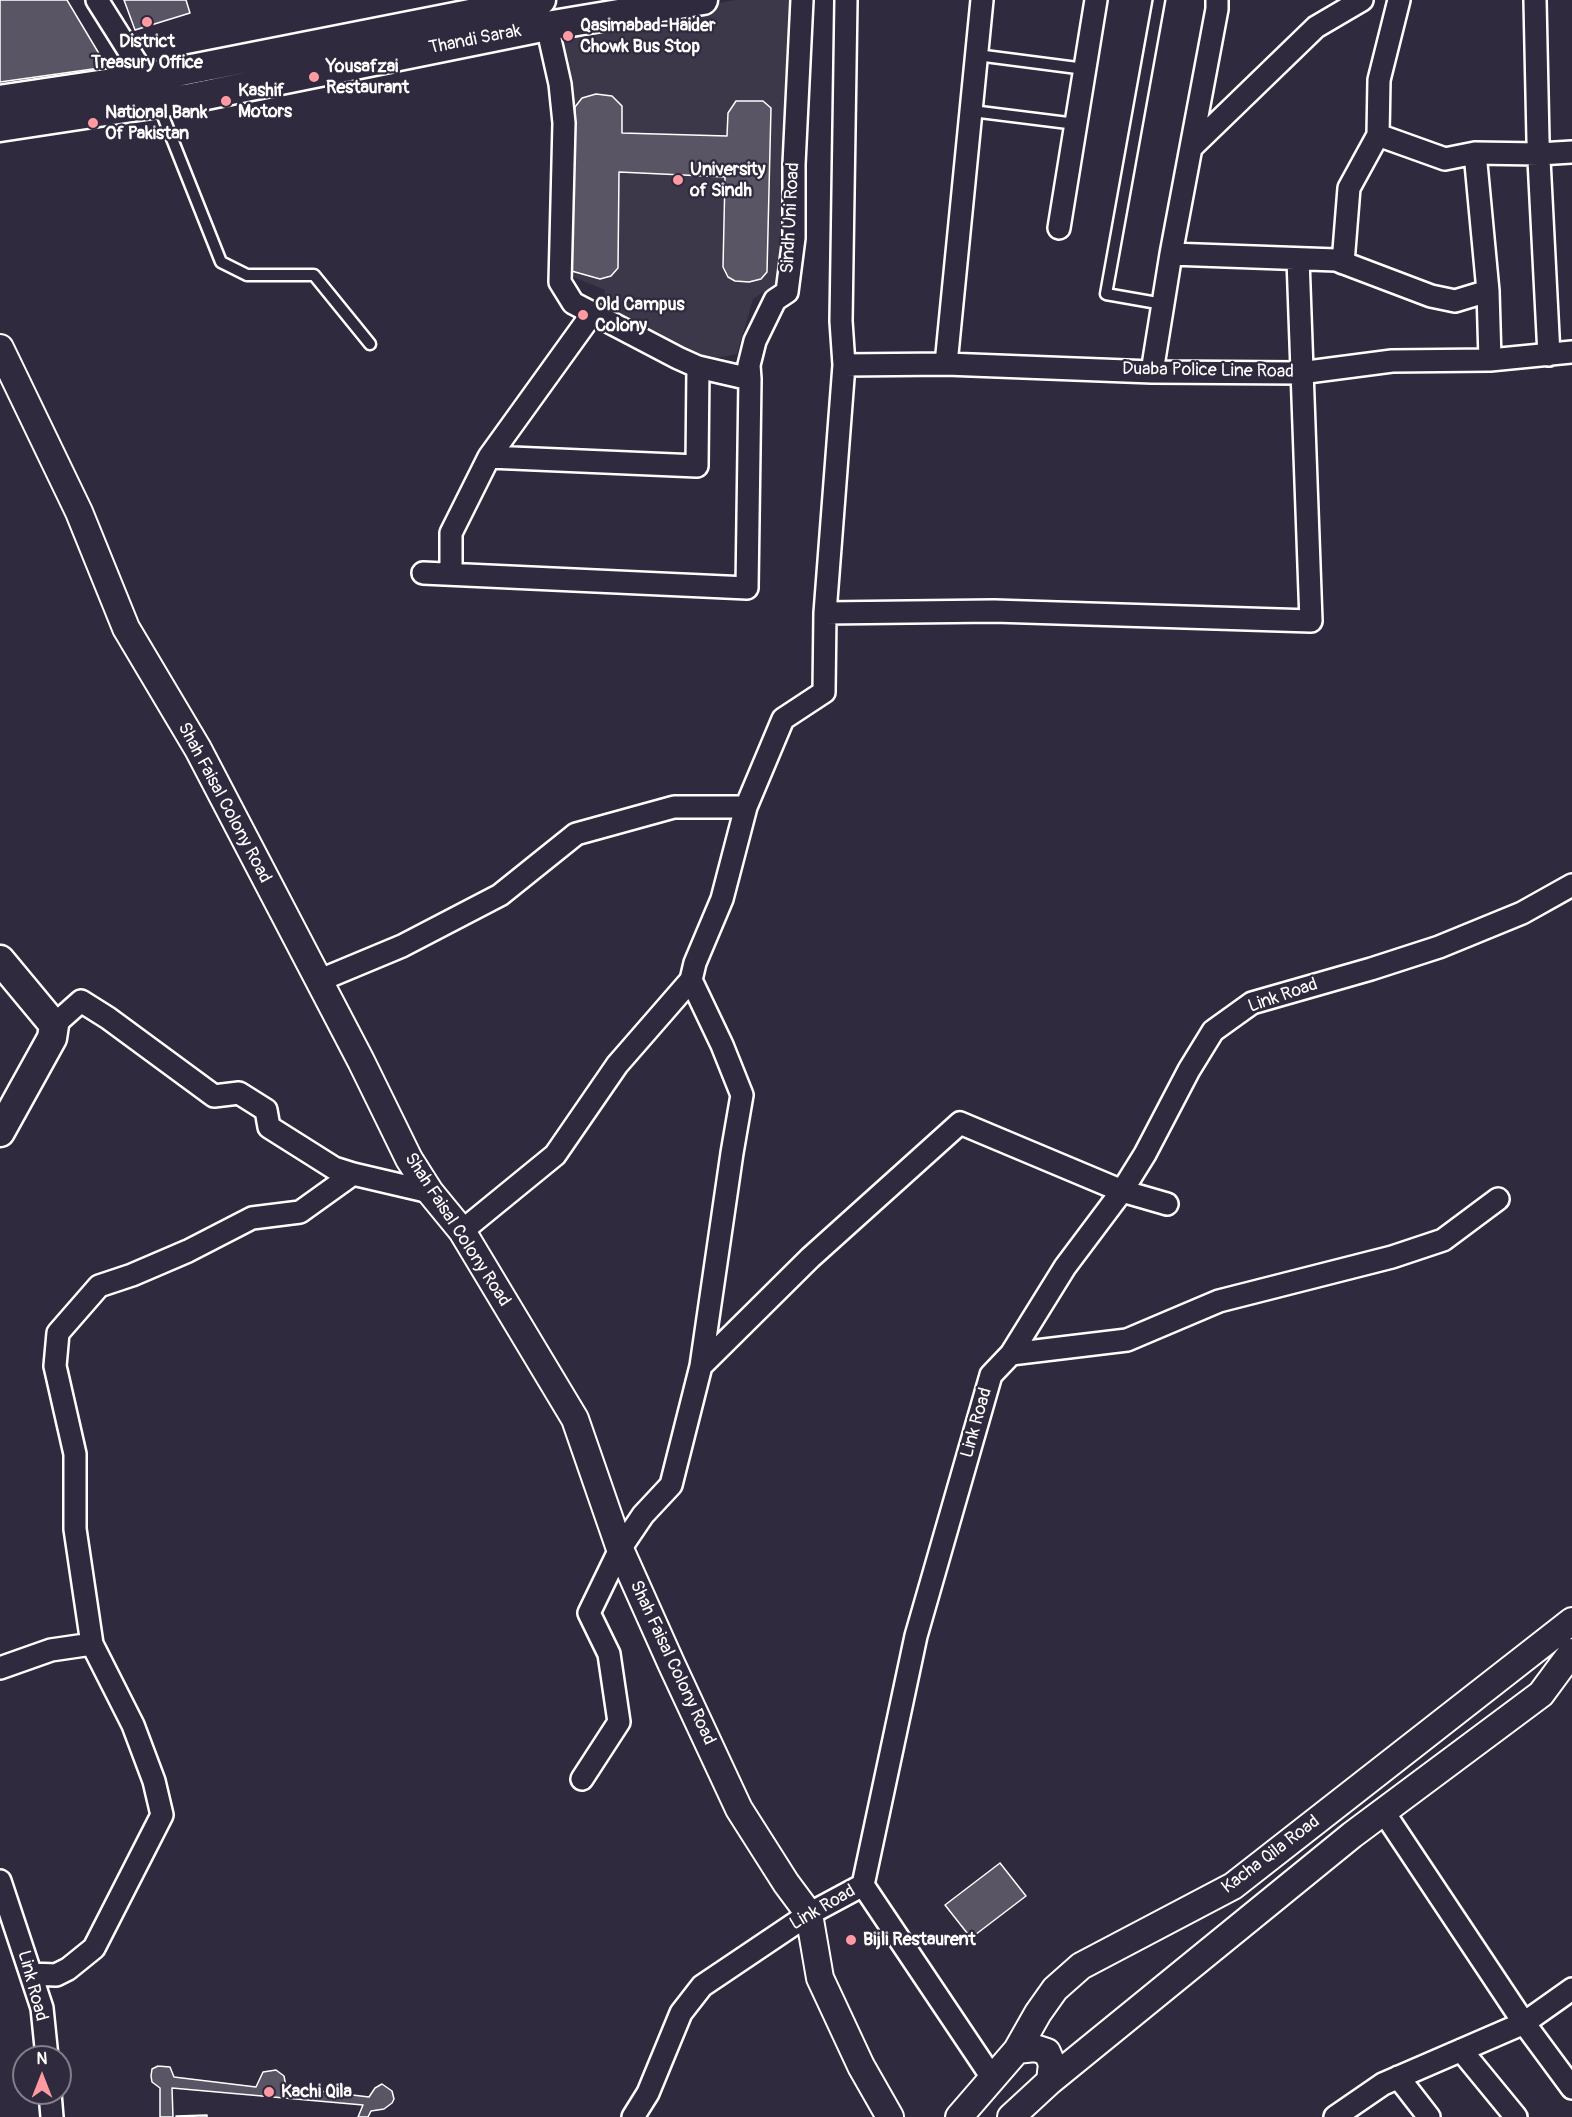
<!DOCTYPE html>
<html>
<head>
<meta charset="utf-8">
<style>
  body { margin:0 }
  #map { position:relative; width:1572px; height:2117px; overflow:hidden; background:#2f2a3d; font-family:Pangolin,sans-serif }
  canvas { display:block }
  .north { position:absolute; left:12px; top:2045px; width:60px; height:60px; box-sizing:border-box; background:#2f2a3d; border:2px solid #827f8b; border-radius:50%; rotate:0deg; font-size:16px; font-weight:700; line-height:24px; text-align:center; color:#fff }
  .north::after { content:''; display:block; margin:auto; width:21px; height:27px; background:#ff9aa2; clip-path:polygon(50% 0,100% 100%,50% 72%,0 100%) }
</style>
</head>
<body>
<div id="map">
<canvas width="1572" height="2117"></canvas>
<div class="north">N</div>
</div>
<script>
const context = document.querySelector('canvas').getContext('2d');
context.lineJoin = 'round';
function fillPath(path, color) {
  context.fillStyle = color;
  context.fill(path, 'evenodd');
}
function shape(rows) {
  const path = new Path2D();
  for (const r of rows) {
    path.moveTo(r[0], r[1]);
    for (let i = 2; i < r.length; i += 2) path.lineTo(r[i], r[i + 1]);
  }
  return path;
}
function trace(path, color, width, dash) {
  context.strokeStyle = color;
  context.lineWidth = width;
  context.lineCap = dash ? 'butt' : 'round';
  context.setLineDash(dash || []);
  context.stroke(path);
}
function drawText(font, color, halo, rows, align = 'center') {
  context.font = font + ' Pangolin,sans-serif';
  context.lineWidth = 4.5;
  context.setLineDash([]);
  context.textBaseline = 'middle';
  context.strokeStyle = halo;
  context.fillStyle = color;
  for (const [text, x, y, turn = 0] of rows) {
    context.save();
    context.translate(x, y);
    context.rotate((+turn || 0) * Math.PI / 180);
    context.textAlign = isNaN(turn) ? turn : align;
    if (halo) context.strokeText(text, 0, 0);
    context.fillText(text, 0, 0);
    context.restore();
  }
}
const built = shape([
  [735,0,793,0,784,279,753,299,737,354,706,360,604,310,605,290,566,274,571,85,555,33]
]);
const building = shape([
  [0,0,67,0,107,67,0,82,0,0],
  [124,0,186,0,190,13,135,30,124,0],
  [596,94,612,96,622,106,622,133,727,136,728,113,736,101,763,101,771,108,767,272,761,279,749,282,735,281,728,277,723,267,725,177,619,172,618,268,611,276,600,279,568,270,575,107,582,98,596,94],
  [1000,1863,1026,1896,971,1938,945,1905,1000,1863],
  [158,2066,170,2067,174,2077,256,2087,263,2072,276,2070,284,2076,286,2087,369,2097,375,2088,382,2084,392,2091,394,2099,392,2103,384,2109,371,2111,368,2117,358,2117,363,2105,172,2088,173,2117,160,2117,160,2088,152,2082,151,2076,152,2069,158,2066],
  [207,2115,207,2117,176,2117,176,2116,207,2115]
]);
const service = shape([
  [1159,0,1106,294,1163,304],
  [977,55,1085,69],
  [159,106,221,262,247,275,314,275,370,344],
  [972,111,1076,124]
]);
const minor = shape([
  [97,0,146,78],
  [1399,0,1379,80,1378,135,1445,159,1475,153,1539,154,1572,152],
  [1535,0,1538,140,1549,355],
  [547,26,560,84,564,123,560,282,573,303,678,358,698,367,750,379,749,365,755,341,775,300,787,292,794,238,794,164,802,0],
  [1192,147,1316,27,1362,0],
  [1475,153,1488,291,1490,360],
  [1059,228,1096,0],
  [1171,254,1336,260,1431,296,1455,301,1488,291],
  [1343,263,1349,188,1378,135],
  [946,364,982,0],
  [844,365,946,364,1152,372,1300,373,1392,361,1490,360,1572,352],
  [1152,372,1171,254,1217,9,1217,0],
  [489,457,592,314],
  [423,573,747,588,750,379],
  [451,574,451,533,489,457,697,466,698,367],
  [825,613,844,365,841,321,846,0],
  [318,981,402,946,500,895,576,834,674,807,746,807,783,719,824,692,825,613,994,611,1311,621,1298,259],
  [54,1025,81,1001,108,1018,214,1096,239,1093,266,1110,269,1127,334,1168,353,1174,430,1192],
  [462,1231,555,1155,617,1065,691,980,695,963,722,899,746,807],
  [1011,1354,1127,1340,1219,1301,1392,1257,1443,1240,1498,1199],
  [701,1366,810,1258,960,1123,1122,1191,1167,1204],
  [0,1668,51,1650,92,1644],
  [582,1779,619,1722,609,1654,589,1613,620,1549,643,1515,671,1485,701,1366,732,1153,742,1095,722,1045,691,980],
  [0,1881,42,2008,47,2057],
  [863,1885,993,2079],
  [31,1974,56,1975,68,1969,94,1948,162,1815,154,1781,133,1725,92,1644,75,1529,75,1454,55,1366,58,1333,99,1286,132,1275,188,1251,252,1218,300,1212,353,1174],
  [1572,1989,1524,2023,1572,2088],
  [1461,2050,1516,2117],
  [1398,2077,1429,2117],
  [50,2093,52,2117],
  [633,2117,648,2093,681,2013,702,1986,809,1914,863,1885,916,1636,991,1375,1011,1354,1065,1267,1122,1191,1145,1154,1189,1070,1213,1031,1252,1003,1371,969,1439,947,1522,913,1572,885],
  [1335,2117,1383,2084,1524,2023,1383,1811]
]);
const tertiary = shape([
  [0,348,79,512,126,628,198,749,361,1061,409,1159,430,1192,462,1231,575,1419,620,1549,671,1663,739,1809,786,1883,809,1914,820,1978,861,2066,890,2117],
  [1017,2050,1035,2048,1047,2052,1052,2064,1050,2081],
  [959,2117,1017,2050,1038,2013,1055,1989,1081,1966,1233,1886,1572,1621],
  [1011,2117,1050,2081,1352,1835,1541,1694,1572,1652]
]);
const secondary = shape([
  [0,100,146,78,541,0],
  [0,127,191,98,547,26,703,0],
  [0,960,54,1025,52,1038,0,1132]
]);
const markers = [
  [147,22,6,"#ff9aa2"],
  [568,36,6,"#ff9aa2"],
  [314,77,6,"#ff9aa2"],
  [226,101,6,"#ff9aa2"],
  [93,123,6,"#ff9aa2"],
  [678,180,6,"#ff9aa2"],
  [583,315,6,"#ff9aa2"],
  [851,1940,6,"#ff9aa2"],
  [269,2092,6,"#ff9aa2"]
];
const poiNames = [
  ["Qasimabad-Haider",580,26],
  ["Chowk Bus Stop",580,47],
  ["District",147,42,"center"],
  ["Treasury Office",147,63,"center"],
  ["Yousafzai",326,67],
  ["Restaurant",326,88],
  ["Kashif",238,91],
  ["Motors",238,112],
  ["National Bank",105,113],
  ["Of Pakistan",105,134],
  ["University",690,170],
  ["of Sindh",690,191],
  ["Old Campus",595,305],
  ["Colony",595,326],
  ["Bijli Restaurent",863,1940],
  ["Kachi Qila",281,2092]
];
const streetNames = [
  ["Thandi Sarak",475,40,-11],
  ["Sindh Uni Road",791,218,-87],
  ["Duaba Police Line Road",1208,371,1],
  ["Shah Faisal Colony Road",224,803,62],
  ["Link Road",1283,996,-19],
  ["Shah Faisal Colony Road",457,1230,57],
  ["Link Road",977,1423,-74],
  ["Shah Faisal Colony Road",672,1663,65],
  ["Kacha Qila Road",1271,1855,-37],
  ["Link Road",823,1908,-30],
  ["Link Road",32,1986,75]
];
fillPath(built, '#3c3749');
fillPath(building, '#595564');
trace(building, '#fff', 1.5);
trace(service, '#fff', 15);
trace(minor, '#fff', 26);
trace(tertiary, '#fff', 30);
trace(secondary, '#fff', 33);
trace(service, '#2f2a3d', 10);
trace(minor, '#2f2a3d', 21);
trace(tertiary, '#2f2a3d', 26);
trace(secondary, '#2f2a3d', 28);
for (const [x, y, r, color] of markers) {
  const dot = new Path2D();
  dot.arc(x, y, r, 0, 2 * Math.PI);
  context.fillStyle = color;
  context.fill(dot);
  trace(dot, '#2f2a3d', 2);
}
drawText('bold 18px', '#fff', '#2f2a3d', poiNames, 'left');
drawText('18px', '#fff', '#2f2a3d', streetNames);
</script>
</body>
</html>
